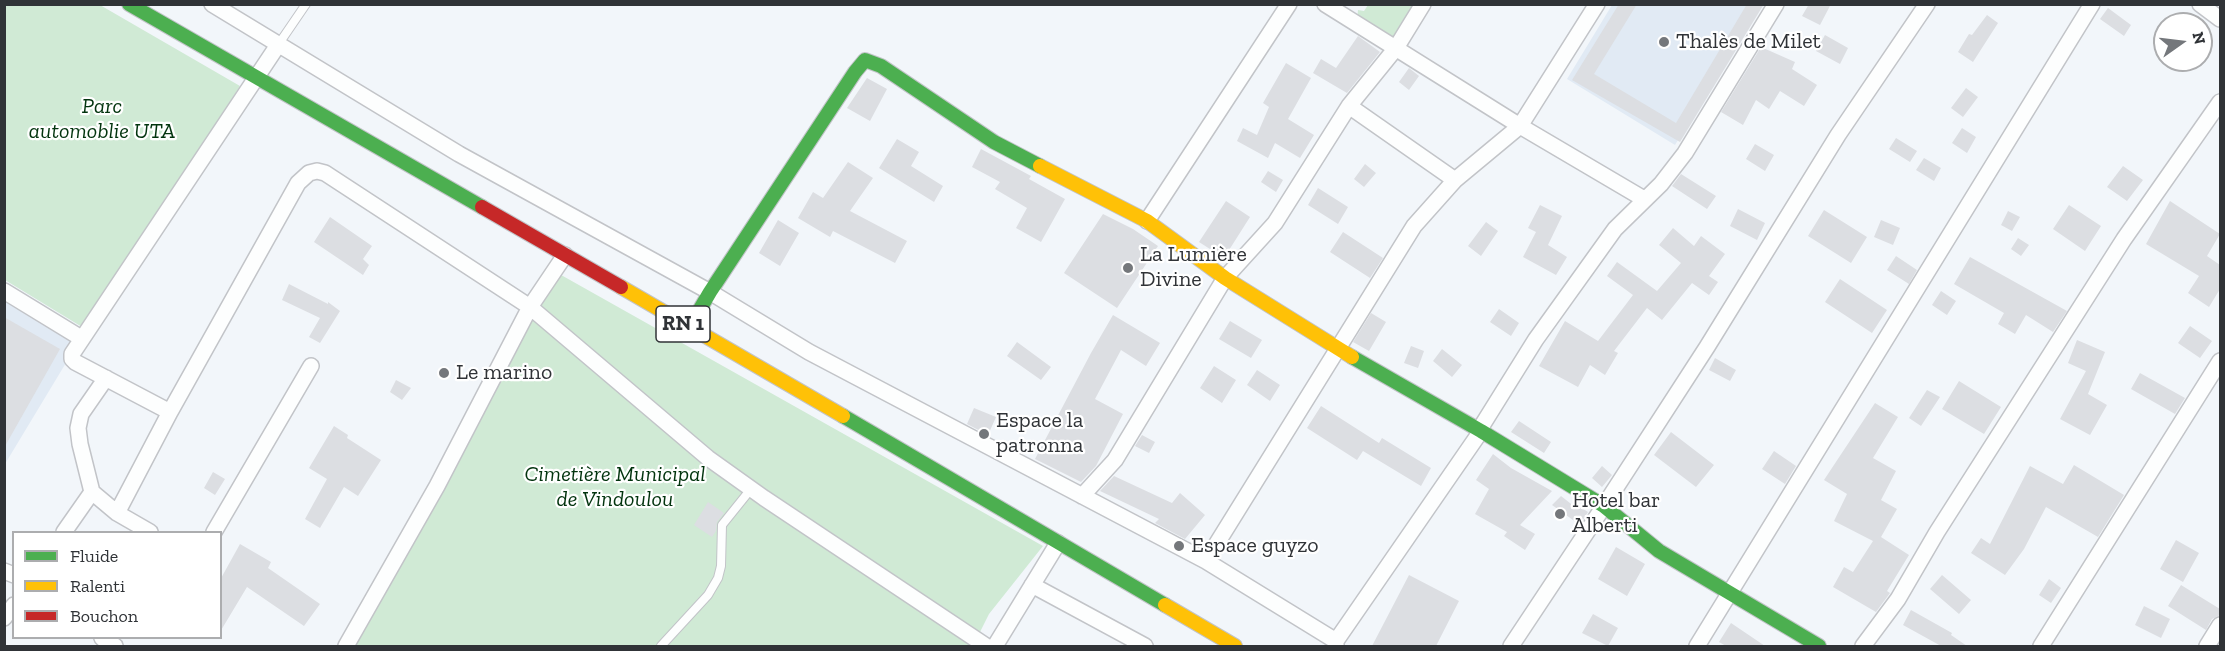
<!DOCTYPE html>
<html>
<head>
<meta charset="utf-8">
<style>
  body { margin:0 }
  #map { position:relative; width:2225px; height:651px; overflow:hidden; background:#f2f6fa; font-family:"Zilla Slab",serif }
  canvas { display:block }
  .frame { position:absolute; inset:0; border:6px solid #303337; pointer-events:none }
  .legend { position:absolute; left:12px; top:531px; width:210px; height:108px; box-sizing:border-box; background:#fff; border:2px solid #acadaf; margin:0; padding:8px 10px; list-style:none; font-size:18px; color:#303337 }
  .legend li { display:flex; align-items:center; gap:12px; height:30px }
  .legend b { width:30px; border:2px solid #acadaf }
  .north { position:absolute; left:2153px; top:12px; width:60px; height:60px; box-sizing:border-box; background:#fff; border:2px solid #acadaf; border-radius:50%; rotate:76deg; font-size:16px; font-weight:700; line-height:24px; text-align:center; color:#303337 }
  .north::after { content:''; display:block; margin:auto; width:21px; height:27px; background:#74777b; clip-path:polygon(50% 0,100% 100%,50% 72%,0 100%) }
</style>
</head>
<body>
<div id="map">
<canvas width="2225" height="651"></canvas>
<div class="frame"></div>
<ul class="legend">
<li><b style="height:8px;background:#4caf50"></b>Fluide</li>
<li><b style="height:8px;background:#ffc107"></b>Ralenti</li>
<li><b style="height:8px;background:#c62828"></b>Bouchon</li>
</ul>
<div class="north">N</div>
</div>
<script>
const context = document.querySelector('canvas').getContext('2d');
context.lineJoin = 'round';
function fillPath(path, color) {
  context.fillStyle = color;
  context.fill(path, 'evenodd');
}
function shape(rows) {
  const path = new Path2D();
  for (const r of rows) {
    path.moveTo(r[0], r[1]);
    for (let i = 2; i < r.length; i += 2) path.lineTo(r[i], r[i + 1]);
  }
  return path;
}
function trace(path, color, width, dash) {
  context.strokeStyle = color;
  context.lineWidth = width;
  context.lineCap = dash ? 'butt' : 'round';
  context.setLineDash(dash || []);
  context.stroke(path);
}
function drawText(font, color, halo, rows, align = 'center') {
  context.font = font + ' "Zilla Slab",serif';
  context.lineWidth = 4.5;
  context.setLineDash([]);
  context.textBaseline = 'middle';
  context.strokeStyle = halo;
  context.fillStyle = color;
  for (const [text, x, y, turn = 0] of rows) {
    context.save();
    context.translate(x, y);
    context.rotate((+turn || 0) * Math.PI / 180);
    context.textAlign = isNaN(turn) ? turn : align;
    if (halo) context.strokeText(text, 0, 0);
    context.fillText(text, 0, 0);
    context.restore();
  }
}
const built = shape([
  [1612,5,1760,5,1675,145,1567,79],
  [5,291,81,338,5,464]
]);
const green = shape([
  [4,5,100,5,240,86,87,330,5,280],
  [1368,5,1419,5,1393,42,1357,20,1358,10,1364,11],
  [554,271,1043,546,989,614,973,646,343,646]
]);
const building = shape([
  [1619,4,1637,4,1594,74,1676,123,1747,4,1764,4,1680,142,1572,80],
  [1809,4,1831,4,1820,25,1802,16],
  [2108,8,2131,25,2124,36,2100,19],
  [1987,15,1998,23,1973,62,1958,52,1969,34,1972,35],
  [1825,35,1848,48,1840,64,1816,51],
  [1358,36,1380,52,1347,93,1313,73,1321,59,1336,68],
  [1761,47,1795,62,1792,69,1817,85,1804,106,1780,91,1769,109,1756,100,1743,125,1721,112],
  [1286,63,1311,78,1288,119,1314,135,1300,158,1275,143,1268,158,1237,141,1243,128,1257,135,1269,107,1263,103],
  [1409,68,1419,76,1409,90,1399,82],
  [867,78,887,89,870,121,847,108],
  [1966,88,1978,97,1963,117,1951,108],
  [1962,128,1976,137,1967,153,1952,143],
  [1896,138,1917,151,1910,162,1889,149],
  [897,139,919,152,911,166,943,186,934,202,879,168],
  [1755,144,1774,155,1765,171,1746,159],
  [981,149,1031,176,1029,179,1065,199,1041,242,1016,228,1027,208,995,189,1000,182,972,167],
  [1924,158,1941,168,1934,181,1916,170],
  [848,162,873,178,850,211,907,241,895,263,833,231,830,237,798,218,813,192,823,198],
  [1365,164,1376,173,1364,187,1354,179],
  [2123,166,2143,180,2127,201,2107,187],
  [1268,171,1283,180,1276,192,1261,182],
  [1681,174,1716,196,1707,209,1672,186],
  [1318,188,1348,207,1338,224,1308,205],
  [1226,201,1250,217,1224,258,1199,242],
  [2170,201,2220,234,2207,256,2220,265,2220,289,2209,307,2188,293,2199,276,2146,244],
  [1540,205,1562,216,1548,245,1567,257,1556,275,1523,257,1536,232,1528,228],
  [2069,205,2101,226,2085,251,2053,229],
  [1738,209,1765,223,1757,240,1730,226],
  [1824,210,1867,237,1851,263,1808,236],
  [2008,211,2020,217,2012,231,2001,225],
  [1103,214,1133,229,1158,246,1117,308,1064,273],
  [330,217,372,246,363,259,369,265,363,275,314,242],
  [778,220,799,233,780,266,759,253],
  [1881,220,1900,228,1893,245,1874,237],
  [1486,222,1498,231,1481,256,1468,246],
  [1673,228,1694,246,1701,236,1725,254,1709,276,1718,282,1709,295,1692,283,1662,320,1647,308,1614,351,1618,353,1605,375,1590,365,1578,387,1539,366,1565,321,1598,341,1633,295,1607,276,1617,262,1657,291,1681,263,1659,245],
  [1343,232,1383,258,1370,278,1330,252],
  [2018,238,2029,245,2021,256,2011,249],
  [1896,256,1917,270,1909,284,1887,270],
  [1970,257,2067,311,2053,332,2026,315,2015,334,1998,324,2004,313,1954,284],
  [1840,279,1887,310,1872,333,1825,302],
  [289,284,328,304,328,302,340,311,320,343,309,337,320,318,282,300],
  [1941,291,1956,301,1947,315,1932,305],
  [1499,309,1519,323,1511,336,1490,322],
  [1371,313,1386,322,1369,351,1353,342],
  [1113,315,1160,343,1146,366,1121,350,1095,399,1123,414,1096,466,1081,482,1035,459,1091,353],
  [4,317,60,349,4,448],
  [1230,321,1262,340,1251,358,1219,339],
  [2190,326,2212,341,2200,358,2178,343],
  [2077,340,2105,352,2088,394,2107,405,2090,435,2060,419,2086,371,2068,363],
  [1017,342,1051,367,1041,380,1007,356],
  [1411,346,1424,351,1418,368,1404,363],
  [1442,349,1462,365,1452,377,1433,361],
  [1715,358,1736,370,1730,381,1709,370],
  [1214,366,1236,380,1222,403,1200,388],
  [1257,370,1280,385,1270,401,1247,385],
  [2140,373,2185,398,2175,414,2131,389],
  [396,380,411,388,402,400,390,392],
  [1959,381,2001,407,1984,434,1942,409],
  [1927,390,1940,397,1921,426,1909,418],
  [1875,403,1898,417,1873,458,1896,471,1881,500,1897,509,1881,537,1909,555,1887,591,1890,593,1876,612,1833,587,1844,567,1853,572,1873,541,1834,521,1847,494,1824,480],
  [1321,406,1379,443,1382,438,1431,468,1421,486,1363,451,1357,460,1307,428],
  [974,408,996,417,988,435,967,424],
  [1519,421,1551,442,1544,453,1511,432],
  [334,426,348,435,347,438,381,460,358,496,344,487,320,528,305,519,327,479,309,468],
  [1671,432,1714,465,1696,487,1654,455],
  [1142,435,1155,442,1149,453,1135,446],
  [1774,451,1796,466,1785,484,1762,469],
  [1493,454,1511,468,1552,491,1520,525,1535,534,1525,550,1504,536,1507,532,1475,514,1489,489,1476,480],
  [2074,465,2124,495,2098,537,2046,507,2024,549,2005,575,1971,553,1981,538,1990,544,2030,466,2063,484],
  [1602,466,1612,475,1602,487,1592,478],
  [213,472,225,479,215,495,204,488],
  [1114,476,1172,503,1180,493,1205,515,1185,539,1155,523,1159,519,1100,491],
  [1561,496,1575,507,1577,505,1588,512,1580,525,1552,505],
  [708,502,724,513,717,522,716,531,712,537,694,525],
  [2176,540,2199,553,2183,582,2160,569],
  [240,544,271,562,268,568,320,604,304,626,247,587,220,632,220,580],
  [1616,547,1645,564,1627,596,1598,579],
  [1409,575,1459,601,1436,646,1372,646],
  [1942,575,1971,600,1959,614,1930,589],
  [2049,579,2061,588,2051,603,2039,595],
  [2181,585,2220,609,2220,615,2212,619,2206,630,2168,606],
  [2144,606,2170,619,2161,638,2135,625],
  [1911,610,1952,633,1951,635,1967,646,1941,646,1903,625],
  [1593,614,1618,628,1608,646,1582,633],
  [1731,623,1765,646,1726,646,1719,642]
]);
const lane = shape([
  [278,45,306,4],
  [661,646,708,595,718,578,721,566,722,525,751,489]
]);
const street = shape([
  [212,4,459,154,710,292,809,352,1206,561,1336,641],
  [1325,4,1520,126,1644,199],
  [2200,4,2220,19],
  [1349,106,1455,180],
  [1147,221,1289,4],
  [4,291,81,338],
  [170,412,75,362,72,359,72,354,278,45],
  [92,492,117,513,150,532],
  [1082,496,1115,460,1225,278,1275,223,1349,106,1396,48,1423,4],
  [117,513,170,412,298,183,309,173,317,171,325,173,530,307,708,458,764,498,986,646],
  [64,532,92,492,80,444,78,428,81,414,106,378],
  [214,532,311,366],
  [1206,561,1414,226,1455,180,1520,126,1597,4],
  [4,571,14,575],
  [1032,585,1145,646],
  [4,618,14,605],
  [102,638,115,646],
  [346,646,437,486,530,307,565,255],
  [995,646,1058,543],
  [1336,646,1336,641,1481,431,1483,424,1536,339,1615,229,1661,184,1685,153,1776,4],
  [1511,646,1604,506,1707,347,1838,135,1927,4],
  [1697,646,2092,4],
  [1863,646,1898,599,1937,532,2124,239,2220,102],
  [2041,646,2220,361],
  [2207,646,2220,625]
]);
const fast = shape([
  [129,4,482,207],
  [689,328,710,292,855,72,865,60,881,66,994,142,1040,166],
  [1352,357,1481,431,1604,506,1659,551,1819,646],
  [843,416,1165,605]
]);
const slow = shape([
  [1040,166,1147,221,1225,278,1352,357],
  [621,287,843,416],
  [1165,605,1235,646]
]);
const jam = shape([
  [482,207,621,287]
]);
const markers = [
  [1664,42,6,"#74777b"],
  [1128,268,6,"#74777b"],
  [444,373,6,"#74777b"],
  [984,434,6,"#74777b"],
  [1560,514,6,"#74777b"],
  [1179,546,6,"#74777b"]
];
const shields = [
  [683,324,54]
];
const shieldNames = [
  ["RN 1",683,324]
];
const poiNames = [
  ["Thalès de Milet",1676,42],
  ["La Lumière",1140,255],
  ["Divine",1140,280],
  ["Le marino",456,373],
  ["Espace la",996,421],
  ["patronna",996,446],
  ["Hotel bar",1572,501],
  ["Alberti",1572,526],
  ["Espace guyzo",1191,546]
];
const parkNames = [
  ["Parc",102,107],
  ["automoblie UTA",102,132],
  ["Cimetière Municipal",615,475],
  ["de Vindoulou",615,500]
];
fillPath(built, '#e1eaf4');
fillPath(green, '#d0ead5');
fillPath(building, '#dcdee2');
trace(lane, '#c2c4c8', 10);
trace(street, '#c2c4c8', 18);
trace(fast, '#c2c4c8', 16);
trace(slow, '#c2c4c8', 16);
trace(jam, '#c2c4c8', 16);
trace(lane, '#fdfefe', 8);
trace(street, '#fdfefe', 15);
trace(fast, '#4caf50', 14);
trace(slow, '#ffc107', 14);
trace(jam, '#c62828', 14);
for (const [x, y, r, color] of markers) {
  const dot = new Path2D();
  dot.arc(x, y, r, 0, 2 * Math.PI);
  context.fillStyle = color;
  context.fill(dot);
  trace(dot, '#fff', 2);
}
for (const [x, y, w] of shields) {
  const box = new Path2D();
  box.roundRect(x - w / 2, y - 18, w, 36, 4.5);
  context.fillStyle = '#fff';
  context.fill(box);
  trace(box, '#303337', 1.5);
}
drawText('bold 21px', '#303337', null, shieldNames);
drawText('22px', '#303337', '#fff', poiNames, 'left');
drawText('italic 22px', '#02340e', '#fff', parkNames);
</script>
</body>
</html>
